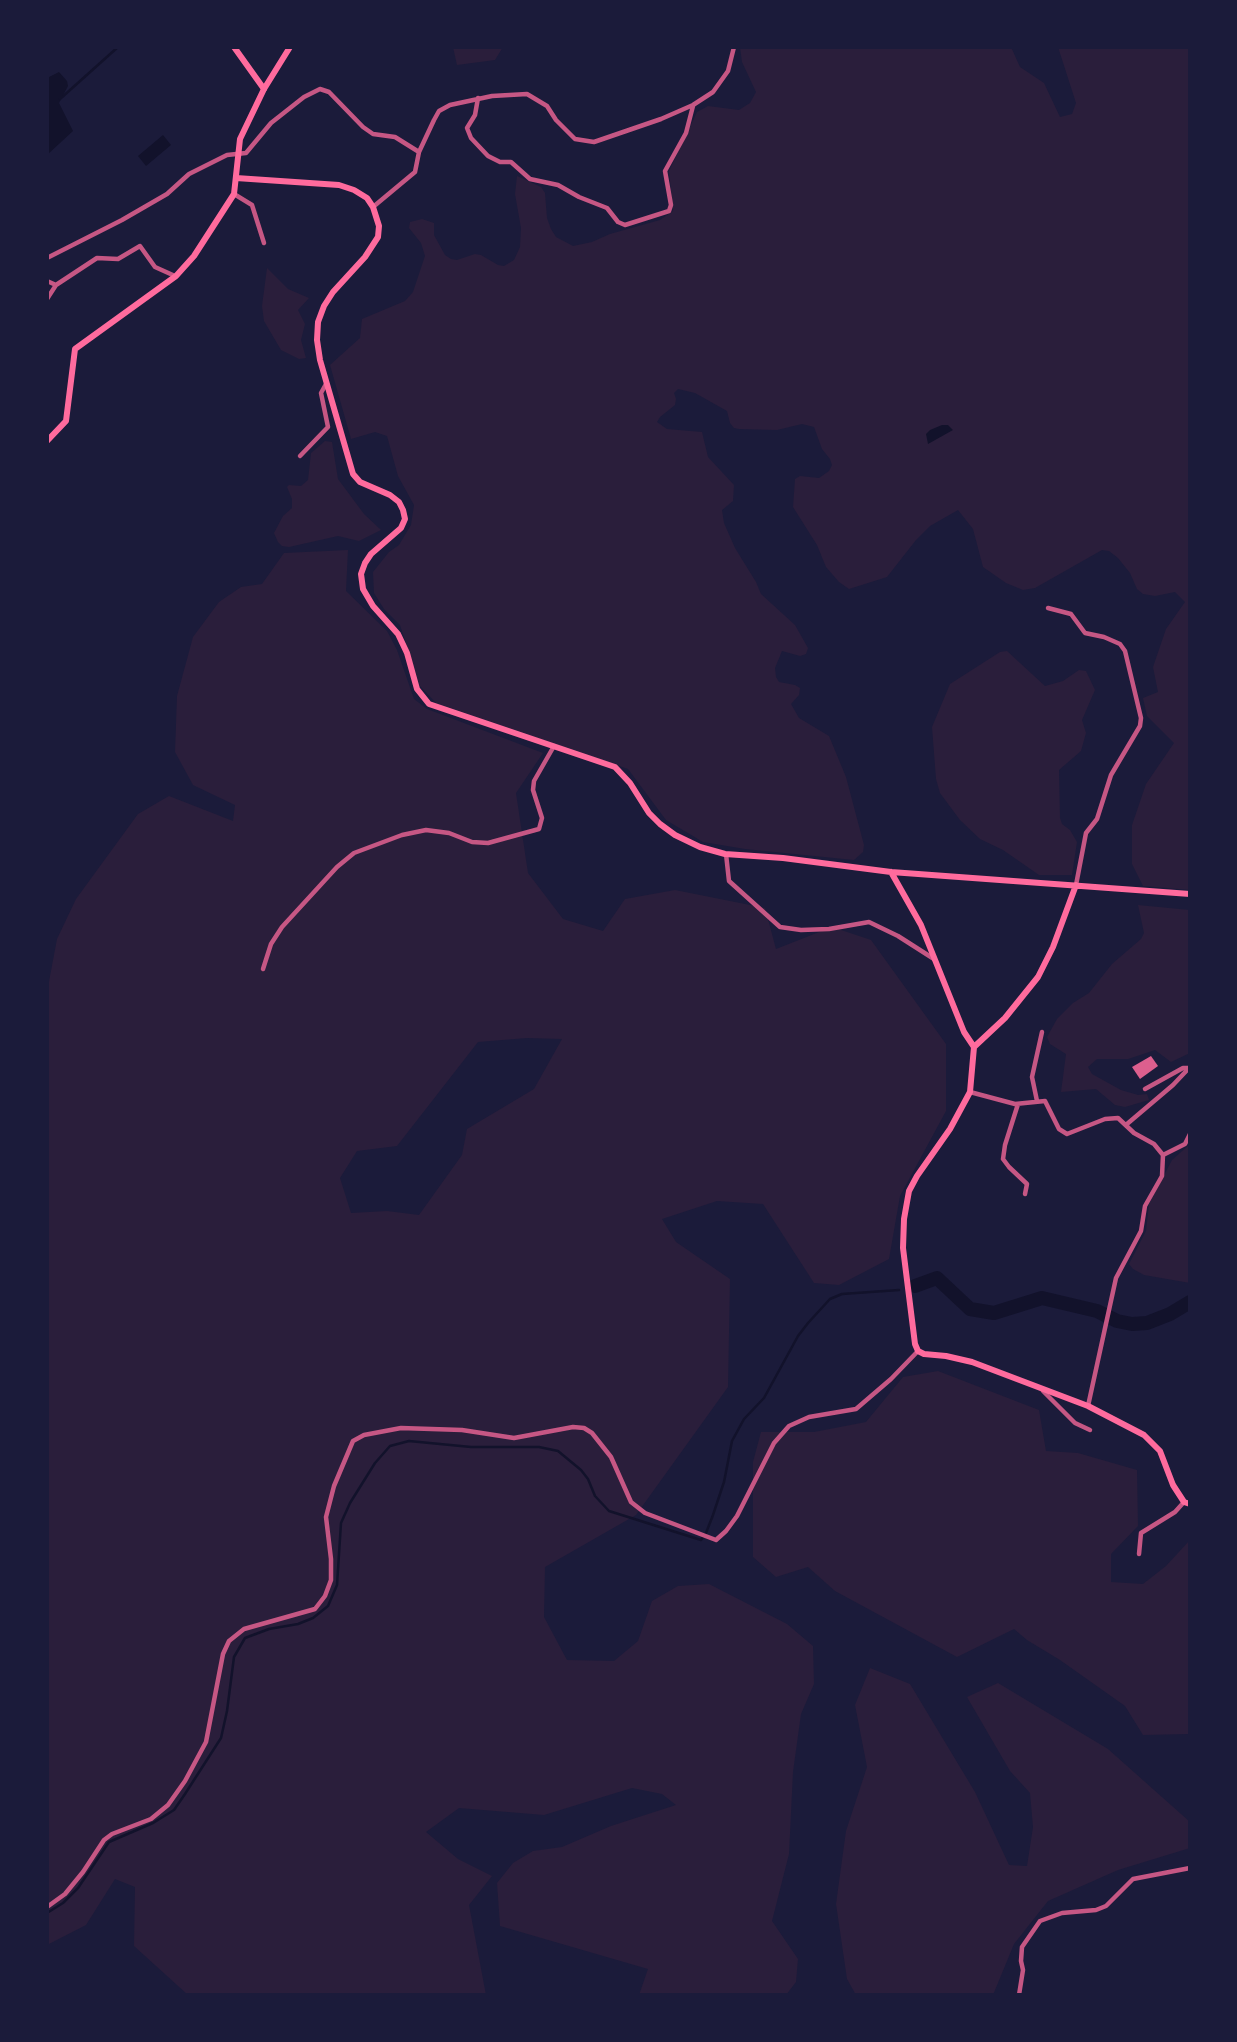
<!DOCTYPE html>
<style>
body{margin:0}
#map{position:relative;width:1237px;height:2042px;overflow:hidden;background:#1b1b3a;font-family:Roboto,sans-serif}
canvas{display:block}
.frame{position:absolute;inset:0;border:49px solid #1b1b3a;pointer-events:none}
</style>
<div id="map">
<canvas width="1237" height="2042"></canvas>
<div class="frame"></div>
</div>
<script>
const ctx = document.querySelector('canvas').getContext('2d');
ctx.lineJoin = 'round';
function paint(path, color) { ctx.fillStyle = color; ctx.fill(path, 'evenodd'); }
const shape = rows => new Path2D(rows.map(r => 'M' + r).join(''));
function trace(path, color, width, dash) { ctx.strokeStyle = color; ctx.lineWidth = width; ctx.lineCap = dash ? 'butt' : 'round'; ctx.setLineDash(dash || []); ctx.stroke(path); }
paint(shape([
 [453,47,503,47,495,60,457,65],
 [740,47,1011,47,1020,67,1044,83,1060,117,1072,114,1076,103,1058,47,1190,47,1190,890,1143,886,1132,864,1132,825,1146,784,1174,743,1147,716,1143,698,1158,692,1153,667,1166,629,1185,602,1175,592,1155,596,1143,594,1137,589,1130,573,1118,558,1109,551,1102,550,1035,588,1023,590,1006,583,983,567,973,529,958,510,930,526,916,540,887,577,849,589,839,582,826,567,817,545,793,507,795,479,800,476,819,478,829,471,832,465,830,459,822,449,814,427,802,424,777,430,739,429,734,428,730,423,727,411,695,393,678,389,674,393,676,399,675,405,660,417,657,422,667,429,702,432,708,457,734,485,733,501,722,510,724,523,735,548,756,582,761,594,795,625,808,648,806,654,800,656,782,651,775,668,776,677,779,682,795,685,800,688,799,695,791,704,799,718,829,736,846,777,864,845,863,852,854,860,745,849,703,842,666,820,628,769,436,703,420,686,400,625,384,609,374,593,373,572,389,552,399,545,411,525,414,505,398,476,387,436,375,432,351,439,330,365,360,338,362,319,405,301,413,292,425,256,421,243,409,228,410,222,422,219,434,223,434,235,445,255,451,259,457,260,475,254,481,255,498,265,504,266,514,260,520,247,521,228,515,194,517,176,541,187,545,193,547,218,551,229,556,237,573,246,592,242,610,234,660,220,673,211,669,171,697,112,708,106,739,110,750,103,756,92,742,62],
 [267,268,288,289,309,298,298,310,305,324,301,340,306,358,299,359,281,350,264,321,262,306],
 [325,441,332,442,338,479,364,514,381,530,359,541,338,536,289,547,282,546,278,542,274,533,283,516,292,508,292,499,287,487,289,485,301,486,308,480,311,453],
 [348,550,346,591,387,631,397,650,414,699,427,709,543,753,516,793,528,873,563,919,603,931,625,899,675,890,765,908,776,949,832,927,871,940,946,1044,946,1111,900,1196,889,1259,839,1285,814,1283,763,1204,717,1201,662,1219,676,1242,730,1279,728,1387,636,1515,545,1567,544,1617,567,1660,614,1661,638,1641,652,1601,678,1586,709,1584,787,1624,813,1646,814,1684,801,1714,793,1772,789,1854,772,1921,798,1959,796,1982,786,1995,639,1995,648,1969,500,1926,497,1883,513,1863,533,1851,562,1847,611,1826,676,1805,662,1794,632,1788,544,1815,459,1808,426,1832,458,1859,492,1876,469,1905,486,1995,188,1995,134,1946,135,1887,115,1879,86,1925,47,1945,47,992,57,939,76,899,138,814,169,796,233,821,235,805,193,785,175,752,177,696,193,637,219,602,241,587,262,584,284,553],
 [527,1038,562,1039,534,1089,467,1129,462,1155,419,1215,387,1211,351,1213,340,1178,357,1151,397,1146,478,1042],
 [1007,651,1045,686,1063,681,1079,670,1086,671,1095,690,1082,720,1086,733,1081,751,1059,770,1060,818,1062,824,1070,830,1077,842,1072,875,1039,875,1003,850,980,839,960,820,940,793,936,779,932,727,950,684,1000,652],
 [1138,905,1190,910,1190,1053,1171,1062,1155,1050,1128,1059,1097,1059,1088,1067,1092,1074,1121,1090,1138,1095,1147,1094,1149,1100,1125,1107,1115,1105,1096,1089,1061,1092,1066,1054,1050,1044,1047,1037,1057,1019,1073,1003,1089,993,1112,964,1141,939,1144,933],
 [1190,1144,1190,1283,1144,1275,1133,1269,1129,1264,1146,1231,1149,1204,1172,1160],
 [938,1371,1039,1410,1046,1451,1078,1453,1137,1470,1138,1526,1111,1554,1111,1582,1143,1584,1166,1566,1190,1540,1190,1734,1143,1735,1125,1706,1060,1660,1027,1640,1014,1629,957,1657,835,1591,808,1567,776,1577,753,1557,753,1462,761,1432,814,1432,866,1422,903,1377],
 [870,1668,910,1684,975,1792,1009,1865,1027,1866,1033,1827,1030,1793,1010,1771,967,1697,998,1683,1108,1749,1190,1822,1190,1848,1118,1870,1048,1901,1014,1944,993,1995,856,1995,847,1979,836,1904,846,1831,867,1767,855,1705]
]), '#2a1e3b');
paint(shape([
 [59,72,67,81,68,86,59,103,73,131,47,155,47,78],
 [163,135,171,145,146,166,138,156],
 [942,425,948,425,953,430,928,444,926,434,930,430]
]), '#12122b');
trace(shape([
 [60,99,118,47],
 [47,1913,63,1903,78,1888,109,1842,153,1823,174,1810,185,1794,221,1738,227,1711,234,1657,245,1638,269,1629,298,1624,313,1618,328,1606,337,1585,341,1523,350,1503,375,1463,390,1446,409,1441,471,1447,539,1447,558,1451,581,1470,588,1479,595,1496,609,1511,701,1540,706,1533,713,1515,724,1482,732,1441,744,1419,764,1398,798,1336,808,1323,830,1299,842,1294,899,1290]
]), '#12122b', 2.5);
trace(shape([
 [915,1286,937,1278,970,1309,994,1313,1042,1298,1097,1311,1117,1321,1132,1324,1147,1323,1170,1314,1190,1302]
]), '#12122b', 14);
paint(shape([
 [1151,1056,1158,1066,1140,1079,1132,1067]
]), '#dd5f8e');
trace(shape([
 [478,98,475,115,467,128,471,138,488,156,500,162,511,162,530,179,558,185,579,197,607,208,618,222,625,225,669,211,671,205,665,171,686,133,693,106],
 [234,194,252,205,264,243],
 [373,207,415,172,419,152,434,120,439,111,450,105,492,96,527,94,547,106,556,120,575,139,594,142,661,119,693,105,713,92,728,71,734,47],
 [47,258,122,220,167,194,189,174,227,155,246,153,271,123,304,97,320,89,329,92,363,127,373,134,395,137,419,152],
 [47,281,56,285],
 [47,299,56,285,97,258,118,259,140,246,155,267,175,276],
 [300,456,328,427,321,393,326,384],
 [1048,608,1071,614,1085,633,1104,637,1120,644,1125,651,1141,718,1140,726,1111,775,1097,819,1086,833,1076,885],
 [726,854,729,881,780,927,801,930,829,929,869,922,898,936,934,959],
 [263,969,271,944,282,927,337,867,354,853,402,835,426,830,449,833,472,842,488,843,539,829,542,818,533,790,534,781,554,746],
 [1145,1089,1183,1068,1188,1068],
 [970,1092,1015,1104,1045,1101,1059,1129,1067,1134,1105,1119,1118,1118,1134,1133,1154,1144,1163,1155,1162,1176,1145,1206,1141,1231,1116,1278,1088,1406],
 [1037,1101,1032,1077,1042,1032],
 [1018,1104,1005,1145,1003,1159,1009,1167,1027,1184,1025,1194],
 [1127,1124,1173,1085,1190,1067],
 [1163,1155,1185,1144,1190,1134],
 [1043,1391,1075,1423,1090,1430],
 [1139,1554,1141,1533,1175,1512,1184,1502],
 [47,1907,65,1894,83,1872,104,1840,112,1834,151,1819,168,1805,185,1781,206,1742,223,1654,229,1641,244,1629,315,1609,325,1596,331,1580,331,1559,326,1517,334,1486,353,1441,364,1435,401,1428,462,1430,514,1438,573,1427,584,1428,592,1433,611,1457,631,1502,645,1513,716,1540,726,1531,737,1516,774,1443,789,1426,809,1417,856,1409,891,1379,918,1351],
 [1019,1995,1023,1970,1021,1961,1022,1947,1040,1921,1062,1913,1096,1910,1106,1906,1133,1879,1190,1868]
]), '#c65784', 4.5);
trace(shape([
 [264,89,290,47]
]), '#ff6b9d', 6);
trace(shape([
 [236,178,339,185,354,190,367,198,373,207,379,226,378,237,365,257,333,292,324,306,318,322,317,340,320,360,353,474,360,482,390,495,399,502,403,510,405,519,401,528,371,554,365,563,361,574,363,589,373,606,398,634,407,653,417,689,429,704,615,767,630,783,649,813,660,824,675,835,700,847,725,854,783,858,891,872,1190,894],
 [47,441,66,421,75,349,176,276,194,256,234,194,240,139,264,89,234,47],
 [891,872,921,925,964,1032,974,1047,970,1092,950,1129,917,1176,909,1191,904,1219,903,1248,915,1344,918,1351,924,1354,946,1356,972,1362,1088,1406,1144,1435,1160,1451,1173,1485,1184,1502,1190,1504],
 [974,1047,1005,1018,1038,977,1053,947,1076,885]
]), '#ff6b9d', 6);
</script>
